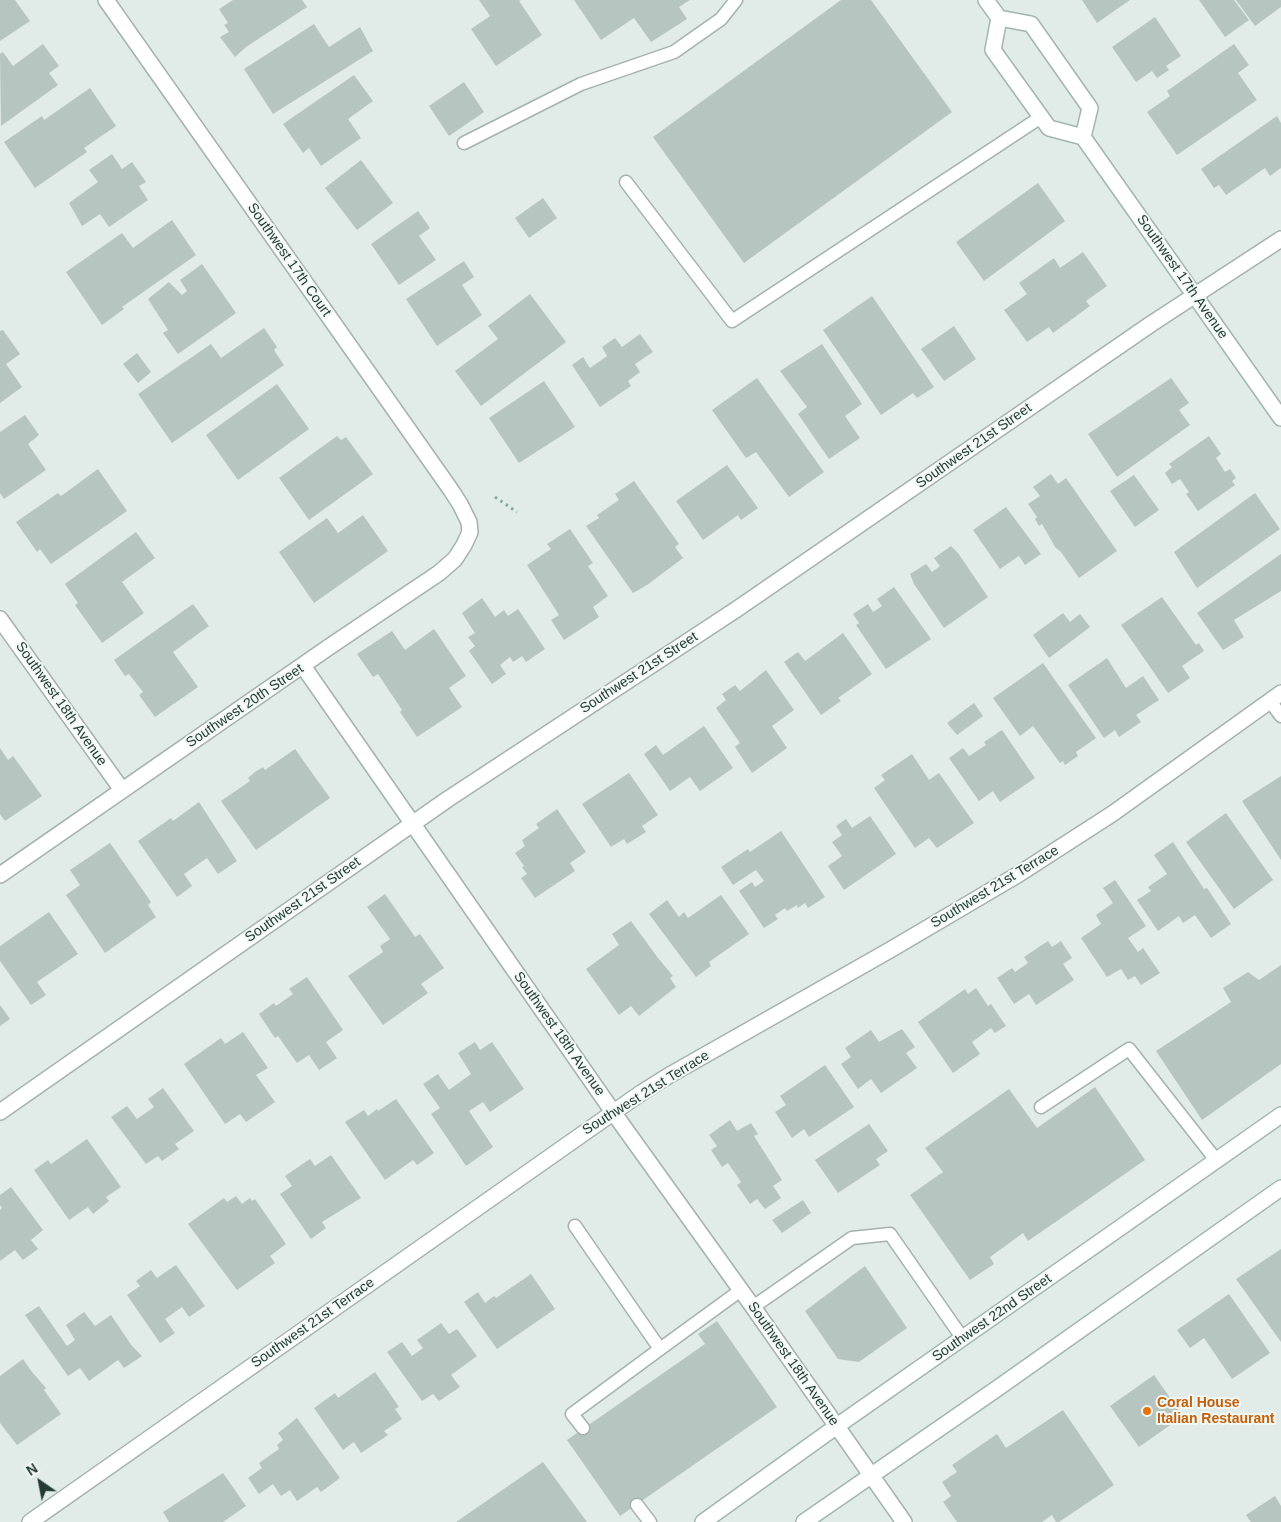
<!DOCTYPE html>
<style>
body{margin:0}
#map{position:relative;width:1281px;height:1522px;overflow:hidden;background:#e1ebe7;font-family:Arial,sans-serif}
canvas{display:block}
.north{position:absolute;left:15px;top:1457px;width:50px;height:50px;-webkit-text-stroke:4px #f2f8f5;paint-order:stroke;rotate:327deg;font-size:14px;font-weight:700;line-height:20px;text-align:center;color:#233a35}
.north::after{content:'';display:block;margin:auto;width:18px;height:22px;background:#233a35;clip-path:polygon(50% 0,100% 100%,50% 72%,0 100%)}
</style>
<div id="map">
<canvas width="1281" height="1522"></canvas>
<div class="north">N</div>
</div>
<script>
const ctx = document.querySelector('canvas').getContext('2d');
ctx.lineJoin = 'round';
function paint(path, color) { ctx.fillStyle = color; ctx.fill(path, 'evenodd'); }
const shape = rows => new Path2D(rows.map(r => 'M' + r).join(''));
function trace(path, color, width, dash) { ctx.strokeStyle = color; ctx.lineWidth = width; ctx.lineCap = dash ? 'butt' : 'round'; ctx.setLineDash(dash || []); ctx.stroke(path); }
function write(font, color, halo, rows, align = 'center') {
  ctx.font = font + ' Arial,sans-serif'; ctx.lineWidth = 4; ctx.setLineDash([]); ctx.textBaseline = 'middle'; ctx.strokeStyle = halo; ctx.fillStyle = color; for (const [text, x, y, turn = 0] of rows) {
    ctx.save(); ctx.translate(x, y); ctx.rotate((+turn || 0) * Math.PI / 180); ctx.textAlign = isNaN(turn) ? turn : align; if (halo) ctx.strokeText(text, 0, 0); ctx.fillText(text, 0, 0); ctx.restore();
  }
}
paint(shape([
 [0,0,15,0,30,21,0,41],
 [233,0,302,0,307,7,246,47,235,57,220,37,229,32,224,25,228,23,219,9],
 [479,0,521,0,519,1,542,35,496,66,471,29,490,16],
 [574,0,690,0,679,7,687,19,651,42,634,18,601,40],
 [841,0,871,0,952,112,744,263,653,137],
 [1082,0,1130,0,1097,23],
 [1199,0,1234,0,1249,20,1225,37],
 [1236,0,1281,0,1281,7,1255,26],
 [1155,17,1181,56,1166,66,1169,70,1157,78,1152,71,1136,82,1112,47],
 [314,24,329,47,360,27,373,51,273,114,244,69],
 [43,44,59,66,49,73,58,85,1,126,0,54,3,52,13,66],
 [1234,44,1249,65,1238,73,1257,100,1177,155,1147,112,1170,96,1167,91],
 [354,75,373,101,348,119,361,138,321,166,309,148,303,153,283,124],
 [464,82,484,112,449,136,429,106],
 [90,88,116,126,84,148,87,152,35,188,4,142,42,116,44,120],
 [1277,116,1281,123,1281,168,1270,176,1265,168,1226,195,1219,185,1214,188,1201,169],
 [112,154,122,169,132,162,146,182,139,186,148,200,109,227,100,214,82,226,69,203,98,182,89,170],
 [361,160,393,203,357,230,325,188],
 [1038,183,1065,221,984,281,956,242],
 [543,198,557,218,529,238,515,218],
 [418,211,430,228,419,236,436,260,399,285,371,244],
 [172,220,196,255,122,307,124,309,102,325,66,272,122,233,133,248],
 [1083,252,1107,286,1086,301,1090,306,1053,333,1049,327,1027,342,1004,310,1027,294,1019,283,1054,258,1060,268],
 [464,261,474,277,462,285,482,315,437,346,406,299],
 [202,264,236,313,178,354,163,333,168,330,148,299,169,282,182,295,187,291,180,280],
 [530,294,566,342,481,406,455,371,498,339,488,326],
 [872,296,934,387,917,398,913,393,881,415,823,330],
 [954,326,976,359,944,381,921,349],
 [264,328,277,347,274,350,284,365,172,443,138,394,211,344,221,358],
 [3,330,20,354,6,364,22,387,0,403,0,331],
 [640,334,653,352,635,364,640,372,628,381,631,386,600,407,572,365,583,357,590,368,607,356,602,347,615,338,622,347],
 [822,344,862,404,845,416,860,438,829,459,798,414,807,407,780,371],
 [137,353,151,372,138,383,123,364],
 [757,378,824,472,789,497,756,452,746,458,712,410],
 [1171,378,1189,403,1179,410,1190,425,1117,477,1088,434],
 [544,381,575,427,519,463,489,418],
 [277,384,309,429,238,480,206,435],
 [25,415,39,435,28,444,46,470,4,499,0,493,0,432],
 [337,436,341,440,346,437,373,474,309,520,279,478],
 [1209,436,1221,454,1216,458,1225,472,1230,469,1236,478,1232,481,1235,485,1198,511,1186,494,1189,492,1180,479,1172,484,1165,473,1172,467,1169,464],
 [727,465,758,508,741,520,738,515,703,540,676,501],
 [98,469,127,511,51,564,40,549,37,552,16,522,58,493,61,496],
 [1051,474,1058,484,1066,478,1117,551,1079,578,1061,552,1055,547,1042,524,1039,526,1035,519,1037,517,1028,504,1040,496,1033,487],
 [1134,475,1159,510,1135,527,1110,491],
 [634,481,679,544,675,547,683,558,647,585,633,593,586,526,599,518,597,515,619,500,615,494],
 [1255,493,1280,529,1197,588,1174,552],
 [1006,507,1041,554,1025,565,1019,556,1000,569,973,530],
 [363,515,388,551,314,603,279,552,327,518,338,533],
 [570,529,593,563,588,566,608,596,593,607,599,617,564,640,551,620,559,615,527,565,551,549,547,544],
 [136,532,155,558,122,582,144,613,102,643,75,605,78,603,65,584],
 [951,546,958,553,988,597,944,628,914,584,910,574,926,564,932,572,940,566,934,558],
 [1281,554,1281,591,1234,620,1244,637,1223,650,1197,613],
 [894,587,931,639,886,669,856,625,859,623,853,614,868,604,873,612,882,606,877,599],
 [1162,597,1196,645,1199,643,1204,651,1182,666,1190,678,1168,693,1121,625],
 [482,598,495,617,504,610,508,616,518,609,545,649,526,662,522,656,513,662,510,657,500,665,506,674,492,684,469,651,475,646,468,637,475,633,462,613],
 [193,604,209,626,173,652,198,687,155,717,139,695,143,692,129,674,125,676,114,660],
 [1063,613,1070,622,1080,614,1090,627,1049,658,1033,635],
 [434,629,466,676,449,688,462,707,417,737,400,712,402,710,378,674,373,677,357,654,392,631,405,650],
 [843,633,872,674,838,698,841,701,821,715,784,662,798,652,805,661],
 [1107,658,1126,688,1143,676,1159,700,1136,715,1141,722,1119,737,1115,730,1104,738,1068,685],
 [1043,663,1096,738,1076,752,1078,756,1065,765,1063,761,1060,763,1033,726,1020,736,993,698],
 [766,670,794,710,772,726,787,748,752,773,735,747,740,743,716,708,726,700,722,694,735,685,740,691],
 [974,703,983,716,957,735,947,723],
 [704,726,733,768,700,791,690,777,670,791,644,754,656,745,663,755],
 [1002,730,1035,778,1000,802,993,791,979,801,949,758,963,748,969,756,986,745,984,742],
 [0,748,8,760,13,756,42,796,5,821,0,814],
 [295,749,330,798,256,850,221,801,250,781,248,778,255,772,263,767,265,770],
 [912,754,929,780,939,773,974,823,937,848,929,838,915,848,874,788,885,780,881,775],
 [629,773,658,815,642,826,646,832,627,844,624,839,611,847,582,804],
 [1281,776,1281,860,1242,801],
 [199,802,237,861,218,874,207,858,184,874,192,886,177,897,138,841,171,818,173,821],
 [557,809,586,852,570,863,575,871,535,898,521,878,527,874,522,867,524,866,515,853,525,846,522,840,539,828,536,824],
 [1226,813,1273,880,1234,909,1186,842],
 [870,816,896,854,844,890,828,866,842,856,832,842,842,835,836,826,846,819,852,828],
 [781,831,825,897,808,908,805,903,798,908,797,905,787,911,785,908,775,915,778,919,764,928,739,891,752,882,755,887,764,881,756,870,733,885,721,867,748,849,750,852],
 [1173,842,1204,889,1207,888,1231,924,1211,938,1195,915,1183,923,1179,916,1158,931,1137,900,1151,891,1148,887,1167,874,1154,855],
 [110,843,151,902,148,905,156,917,105,953,66,895,80,885,70,870],
 [1115,880,1146,926,1128,938,1138,952,1143,948,1160,973,1141,985,1135,976,1128,980,1121,969,1107,977,1081,938,1101,924,1096,915,1113,903,1103,888],
 [385,894,415,937,420,934,444,968,421,984,428,993,383,1025,348,976,383,952,380,946,390,939,367,907],
 [721,895,749,934,709,962,711,966,696,977,649,914,667,900,679,917,684,912,688,918],
 [49,912,78,954,37,982,46,995,31,1005,0,961,0,946],
 [631,921,658,958,673,976,670,978,676,987,639,1016,631,1006,619,1015,586,969,619,945,612,934],
 [1048,941,1052,947,1061,941,1072,958,1063,964,1074,980,1036,1005,1029,994,1014,1004,997,978,1012,968,1015,972,1028,963,1024,957],
 [1281,965,1281,1064,1202,1120,1156,1051,1231,1002,1223,988,1248,972,1259,980],
 [307,977,343,1030,326,1042,337,1058,319,1070,309,1055,297,1063,278,1036,275,1038,259,1014,274,1003,276,1006,293,994,289,989],
 [976,988,988,1006,991,1004,1006,1026,995,1033,991,1028,972,1042,980,1054,953,1073,918,1022,965,989,968,994],
 [0,1005,10,1019,0,1026],
 [902,1029,915,1047,906,1053,917,1068,881,1093,871,1079,858,1089,841,1064,851,1057,845,1048,871,1030,879,1042],
 [243,1032,268,1068,256,1075,275,1102,246,1122,240,1114,225,1124,184,1064,221,1038,225,1044],
 [475,1042,480,1050,492,1042,524,1089,490,1112,483,1102,469,1111,493,1147,466,1166,431,1114,440,1108,423,1084,438,1074,449,1090,471,1074,458,1053],
 [825,1065,854,1107,809,1137,804,1129,792,1138,775,1112,786,1105,780,1096],
 [1095,1087,1145,1160,1028,1241,1023,1233,990,1257,994,1264,970,1280,910,1195,943,1172,925,1148,1009,1089,1037,1128],
 [163,1088,194,1131,175,1144,179,1149,162,1161,158,1156,146,1164,111,1117,127,1106,137,1119,154,1107,148,1099],
 [396,1099,434,1153,417,1165,413,1160,385,1180,345,1122,364,1110,368,1116,377,1109,378,1111],
 [730,1120,737,1131,751,1123,758,1134,754,1136,782,1180,773,1186,781,1198,765,1209,757,1199,750,1204,737,1185,741,1182,728,1163,722,1167,711,1150,717,1146,709,1135],
 [869,1124,888,1151,876,1159,880,1165,838,1193,815,1160],
 [87,1139,121,1187,106,1197,109,1201,93,1214,88,1207,69,1220,34,1170,48,1160,51,1164],
 [331,1155,361,1198,322,1222,326,1228,311,1239,280,1194,292,1186,285,1176,310,1159,315,1166],
 [11,1187,43,1230,31,1240,38,1249,23,1260,15,1250,0,1261,0,1210,2,1208,0,1205,0,1195],
 [236,1196,242,1204,250,1198,252,1201,255,1199,286,1244,270,1256,275,1263,237,1290,188,1224,224,1198,227,1202],
 [803,1200,811,1213,782,1233,772,1220],
 [1281,1249,1281,1342,1236,1279],
 [176,1265,205,1306,189,1317,182,1307,165,1319,175,1333,160,1343,127,1295,140,1286,136,1281,151,1270,157,1278],
 [865,1266,907,1328,859,1362,838,1359,805,1311],
 [531,1274,555,1309,497,1349,464,1302,478,1292,485,1303,494,1296,496,1298],
 [1229,1294,1270,1353,1232,1379,1204,1338,1190,1348,1177,1330],
 [39,1306,67,1346,75,1340,66,1325,84,1312,95,1326,111,1315,132,1346,142,1356,124,1368,118,1360,89,1381,80,1368,68,1376,25,1315],
 [717,1321,777,1407,620,1516,567,1440,705,1344,698,1334],
 [441,1323,449,1334,457,1329,477,1356,451,1375,460,1387,439,1401,433,1394,422,1401,387,1352,402,1342,412,1356,423,1348,417,1340],
 [23,1359,32,1372,46,1388,44,1390,61,1414,17,1445,0,1423,0,1376],
 [375,1372,399,1407,395,1409,402,1419,384,1431,388,1435,361,1453,354,1442,343,1450,314,1408,335,1393,338,1398],
 [1154,1375,1183,1416,1139,1447,1110,1406],
 [1063,1410,1114,1485,1059,1522,1056,1522,1052,1515,1042,1522,957,1522,943,1502,951,1496,942,1482,957,1472,952,1465,997,1434,1006,1448],
 [297,1418,340,1478,321,1492,317,1487,297,1501,290,1490,281,1496,273,1484,259,1494,248,1478,262,1468,259,1463,279,1449,277,1445,283,1440,278,1433],
 [543,1462,587,1522,456,1522],
 [223,1473,246,1506,223,1522,169,1522,163,1512],
 [1275,1496,1281,1506,1281,1522,1251,1522,1246,1515]
]), '#b7c5c0');
const service = shape([
 [464,143,581,84,674,52,721,19,736,0],
 [626,182,732,321,1041,117],
 [1270,701,1281,716],
 [1041,1107,1129,1049,1216,1160],
 [575,1226,660,1349,741,1290],
 [753,1307,852,1238,890,1234,963,1339],
 [583,1428,572,1414,660,1349],
 [637,1505,650,1522]
]);
const minor = shape([
 [0,619,122,790],
 [303,666,613,1112,753,1307,904,1522],
 [0,875,329,647,439,573,455,559,464,545,470,532,469,522,460,504,451,490,106,0],
 [0,1112,448,799,737,609,1151,324,1281,239],
 [30,1522,641,1093,668,1076,890,950,1019,874,1112,814,1281,693]
]);
const secondary = shape([
 [986,0,999,18,1031,24,1090,108,1083,137],
 [999,18,993,50,1049,128,1083,137,1281,418],
 [703,1522,837,1426,1281,1115],
 [804,1522,995,1390,1281,1188]
]);
trace(service, '#a4b2ae', 15);
trace(minor, '#a4b2ae', 18);
trace(secondary, '#a1b6af', 18);
trace(shape([
 [495,497,517,512]
]), '#84aca1', 3, [2.5, 4]);
trace(service, '#fff', 12);
trace(minor, '#fff', 15);
trace(secondary, '#fff', 15);
for (const [x, y, r, color] of [
 [1147,1411,5,"#e8710a"]
]) { const dot = new Path2D(); dot.arc(x, y, r, 0, 2 * Math.PI); ctx.fillStyle = color; ctx.fill(dot); trace(dot, '#f2f8f5', 2); }
write('14px', '#233a35', '#f2f8f5', [
 ["Southwest 17th Court",289,260,55],
 ["Southwest 17th Avenue",1182,277,55],
 ["Southwest 21st Street",974,446,-35],
 ["Southwest 21st Street",639,673,-33],
 ["Southwest 18th Avenue",61,704,55],
 ["Southwest 20th Street",245,706,-34],
 ["Southwest 21st Terrace",995,887,-31],
 ["Southwest 21st Street",303,900,-35],
 ["Southwest 18th Avenue",559,1034,55],
 ["Southwest 21st Terrace",646,1093,-32],
 ["Southwest 22nd Street",992,1318,-35],
 ["Southwest 21st Terrace",313,1323,-35],
 ["Southwest 18th Avenue",793,1364,55]
]);
write('bold 14px', '#c56008', '#f2f8f5', [
 ["Coral House",1157,1403],
 ["Italian Restaurant",1157,1419]
], 'left');
</script>
